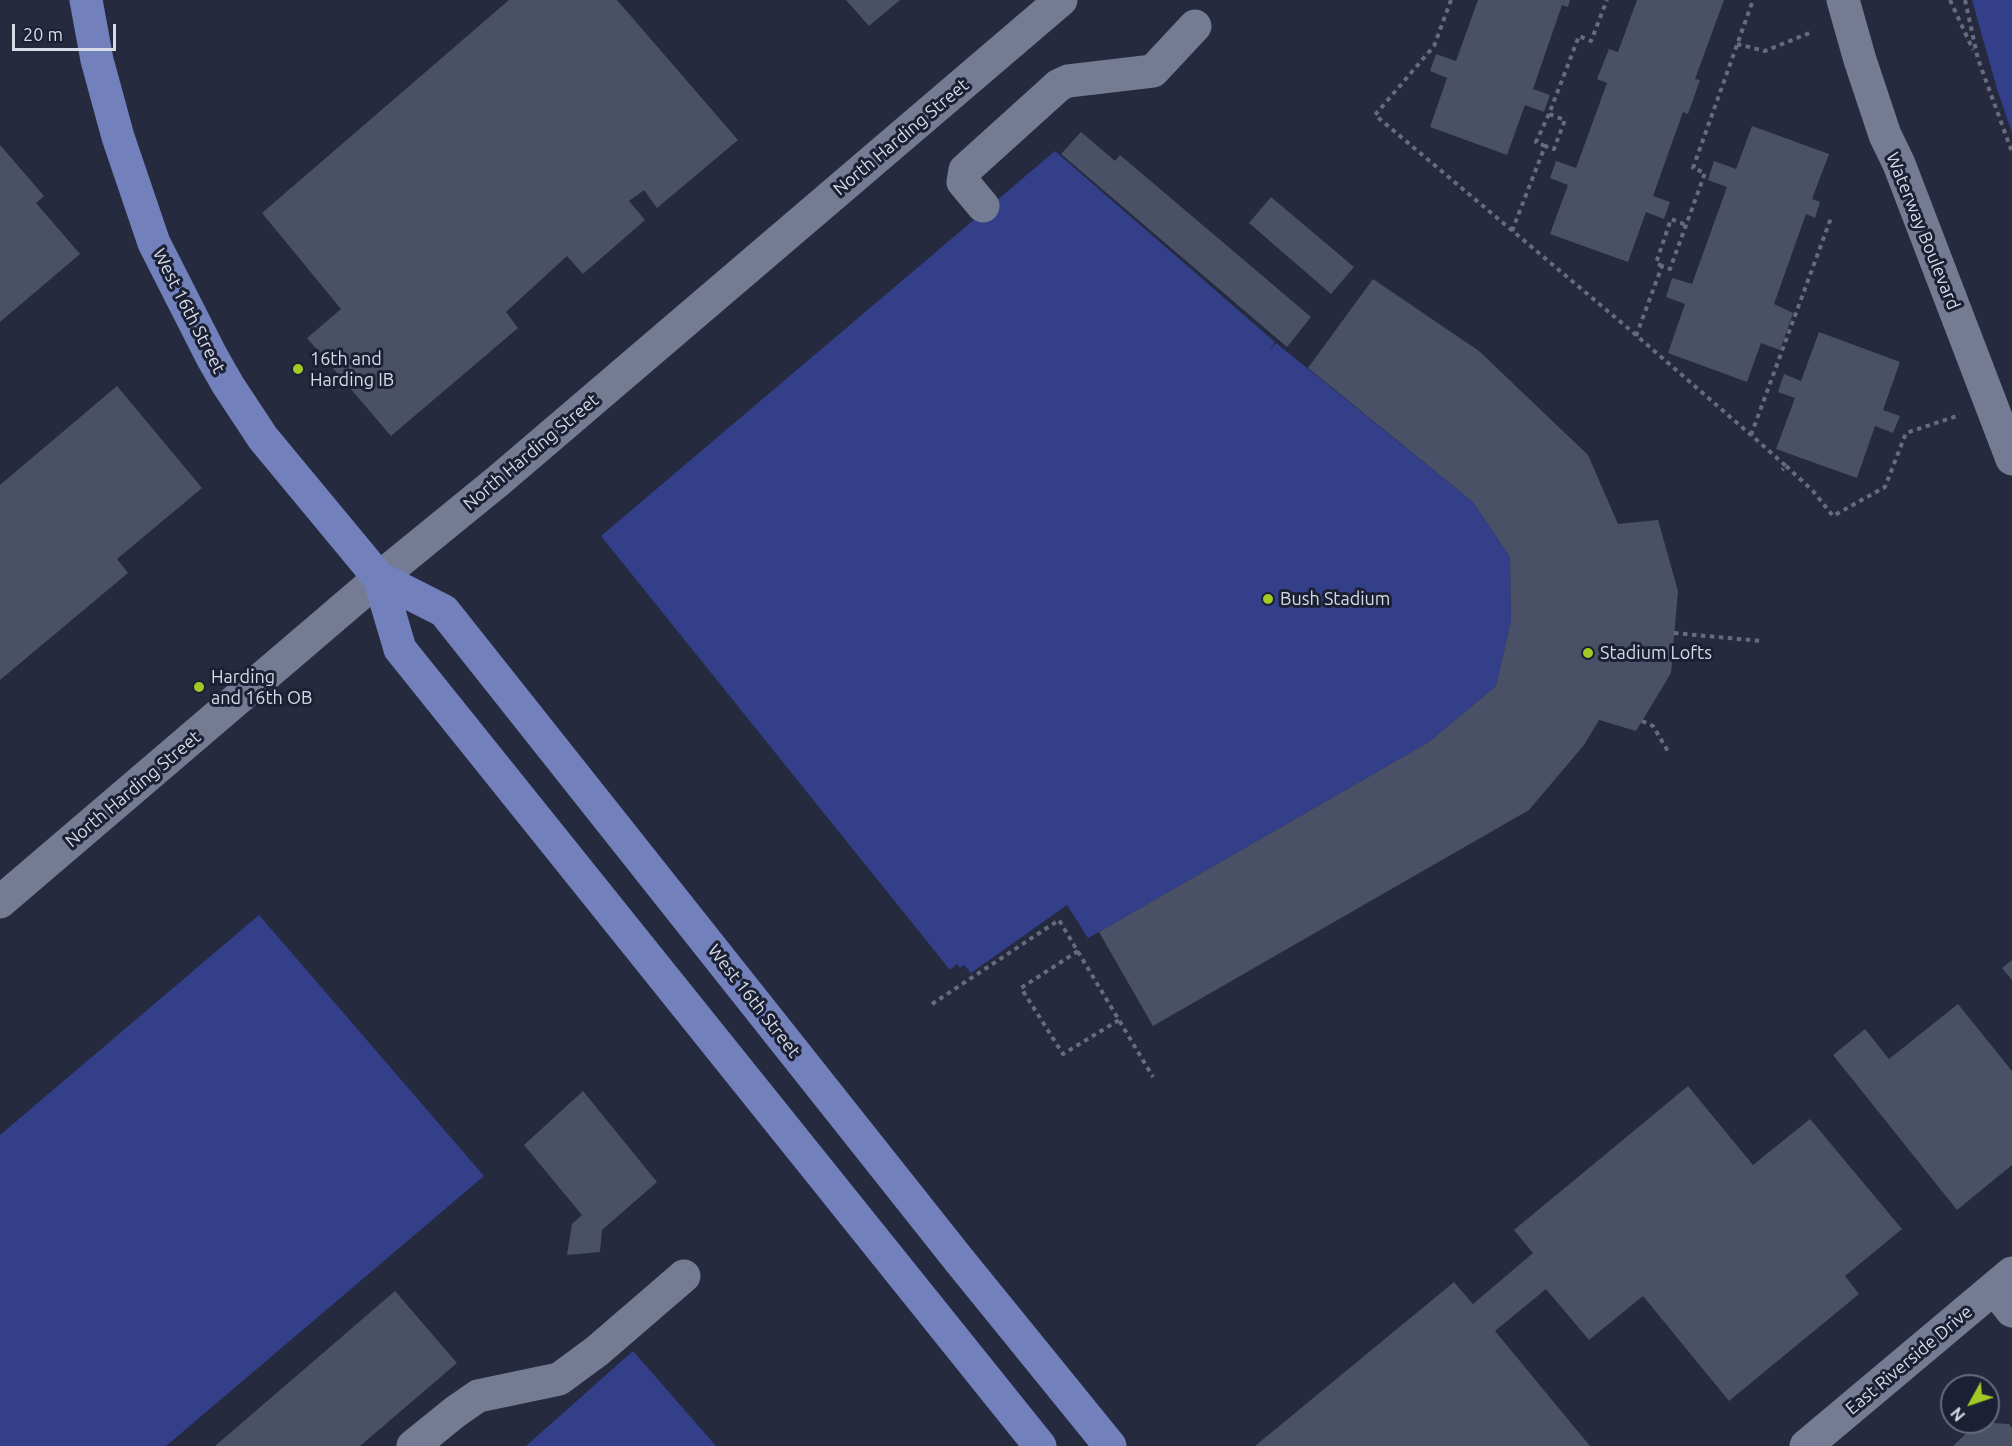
<!DOCTYPE html>
<style>
body{margin:0}
#map{position:relative;width:2012px;height:1446px;overflow:hidden;background:#252a3e;font-family:Ubuntu,sans-serif}
canvas{display:block}
.north{position:absolute;left:1940px;top:1374px;width:60px;height:60px;box-sizing:border-box;background:#1b2034;border:2px solid #666b7c;border-radius:50%;rotate:230deg;font-size:16px;font-weight:700;line-height:24px;text-align:center;color:#d7dbe8}
.north::after{content:'';display:block;margin:auto;width:21px;height:27px;background:#a3c926;clip-path:polygon(50% 0,100% 100%,50% 72%,0 100%)}
.scale{position:absolute;left:12px;top:24px;width:104px;height:27px;box-sizing:border-box;border:3px solid #d7dbe8;border-top:0;padding-left:8px;font-size:18px;line-height:21px;white-space:nowrap;color:#d7dbe8;-webkit-text-stroke:4px #1b2034;paint-order:stroke}
</style>
<div id="map">
<canvas width="2012" height="1446"></canvas>
<div class="north">N</div>
<div class="scale">20 m</div>
</div>
<script>
const ctx = document.querySelector('canvas').getContext('2d');
ctx.lineJoin = 'round';
function paint(path, color) { ctx.fillStyle = color; ctx.fill(path, 'evenodd'); }
const shape = rows => new Path2D(rows.map(r => 'M' + r).join(''));
function trace(path, color, width, dash) { ctx.strokeStyle = color; ctx.lineWidth = width; ctx.lineCap = dash ? 'butt' : 'round'; ctx.setLineDash(dash || []); ctx.stroke(path); }
function write(font, color, halo, rows, align = 'center') {
  ctx.font = font + ' Ubuntu,sans-serif'; ctx.lineWidth = 6; ctx.setLineDash([]); ctx.textBaseline = 'middle'; ctx.strokeStyle = halo; ctx.fillStyle = color; for (const [text, x, y, turn = 0] of rows) {
    ctx.save(); ctx.translate(x, y); ctx.rotate((+turn || 0) * Math.PI / 180); ctx.textAlign = isNaN(turn) ? turn : align; if (halo) ctx.strokeText(text, 0, 0); ctx.fillText(text, 0, 0); ctx.restore();
  }
}
paint(shape([
 [1972,0,2012,0,2012,133,1997,89],
 [1055,151,1275,342,1269,351,1276,343,1473,502,1510,557,1511,621,1496,686,1429,742,1099,932,1088,938,1067,905,971,973,964,965,960,968,957,964,950,970,601,536],
 [259,915,484,1176,166,1446,0,1446,0,1135],
 [633,1351,716,1446,526,1446]
]), '#333f89');
paint(shape([
 [509,0,617,0,738,140,657,208,644,190,629,201,645,220,583,274,567,256,506,312,518,328,391,436,307,338,341,309,262,213],
 [846,0,900,0,869,26],
 [1478,0,1570,0,1568,7,1562,5,1533,89,1550,95,1544,112,1525,105,1507,155,1430,127,1447,78,1430,71,1436,54,1456,61],
 [1637,0,1724,0,1695,79,1700,80,1688,114,1683,112,1653,196,1670,202,1664,219,1646,212,1628,262,1550,234,1568,185,1550,178,1556,161,1576,168,1607,83,1597,79,1609,49,1618,52],
 [1752,126,1829,154,1812,199,1820,202,1815,218,1806,214,1774,304,1793,313,1780,350,1761,343,1747,382,1668,353,1685,304,1666,297,1672,278,1692,284,1727,187,1708,180,1714,161,1736,169],
 [1081,132,1115,161,1120,155,1311,317,1287,347,1061,154],
 [0,145,44,196,36,203,80,254,0,322],
 [1271,197,1354,267,1331,294,1249,223],
 [1373,279,1479,351,1588,455,1618,524,1658,520,1678,591,1671,673,1636,731,1599,720,1584,745,1529,810,1153,1026,1099,932,1429,742,1496,686,1511,621,1510,557,1473,502,1308,368],
 [1819,332,1900,362,1883,410,1900,416,1893,433,1875,426,1857,478,1776,449,1795,398,1778,392,1784,374,1801,381],
 [117,386,202,488,117,559,128,573,0,680,0,485],
 [2012,960,2012,980,2002,968],
 [1958,1004,2012,1071,2012,1165,1957,1210,1833,1055,1865,1029,1889,1059],
 [1688,1086,1753,1165,1810,1119,1902,1229,1845,1276,1859,1294,1729,1401,1643,1296,1589,1340,1546,1289,1495,1331,1590,1446,1255,1446,1454,1282,1473,1304,1533,1253,1514,1230],
 [583,1091,657,1182,602,1230,600,1252,567,1255,572,1224,582,1215,524,1145],
 [395,1291,457,1363,360,1446,215,1446],
 [1978,1422,2009,1424,2012,1428,2012,1446,1953,1446]
]), '#4a5167');
trace(shape([
 [1451,0,1434,46,1375,115,1629,329,1751,435,1786,466,1782,470],
 [1950,0,1973,50],
 [1965,0,1978,59,2012,152],
 [1737,44,1765,51,1812,32],
 [1545,146,1536,142,1549,114],
 [1512,231,1545,146,1554,149,1565,120,1549,114,1579,36,1591,41,1607,0],
 [1662,266,1656,263,1671,219,1686,225],
 [1636,336,1662,266,1670,269,1705,173,1693,168,1753,0],
 [1751,435,1831,218],
 [1786,466,1813,491,1833,516,1885,487,1906,433,1960,415],
 [1674,633,1761,641],
 [1642,721,1653,726,1669,753],
 [1078,951,1021,988,1063,1054,1119,1020],
 [932,1004,1059,920,1153,1077]
]), '#676b7d', 4, [4.5, 4.5]);
trace(shape([
 [1843,0,1860,60,1885,135,1899,164,2012,459],
 [983,206,963,182,965,170,1059,85,1068,81,1153,71,1195,26],
 [0,902,379,578,498,481,1061,0],
 [1994,1288,2012,1311],
 [413,1446,455,1412,478,1396,559,1379,597,1351,684,1276],
 [1806,1446,2012,1273]
]), '#747b93', 33);
trace(shape([
 [86,0,97,60,118,137,154,243,212,357,228,385,263,438,379,578,444,611,959,1260,1110,1446],
 [379,578,400,649,1040,1446]
]), '#7280bb', 33);
for (const [x, y, r, color] of [
 [298,369,6,"#a3c926"],
 [1268,599,6,"#a3c926"],
 [1588,653,6,"#a3c926"],
 [199,687,6,"#a3c926"]
]) { const dot = new Path2D(); dot.arc(x, y, r, 0, 2 * Math.PI); ctx.fillStyle = color; ctx.fill(dot); trace(dot, '#1b2034', 2); }
write('18px', '#d7dbe8', '#1b2034', [
 ["North Harding Street",901,137,-40],
 ["Waterway Boulevard",1923,231,68],
 ["West 16th Street",189,311,63],
 ["North Harding Street",531,452,-40],
 ["North Harding Street",133,789,-40],
 ["West 16th Street",754,1001,52],
 ["East Riverside Drive",1909,1360,-40]
]);
write('18px', '#d7dbe8', '#1b2034', [
 ["16th and",310,359],
 ["Harding IB",310,380],
 ["Bush Stadium",1280,599],
 ["Stadium Lofts",1600,653],
 ["Harding",211,677],
 ["and 16th OB",211,698]
], 'left');
</script>
